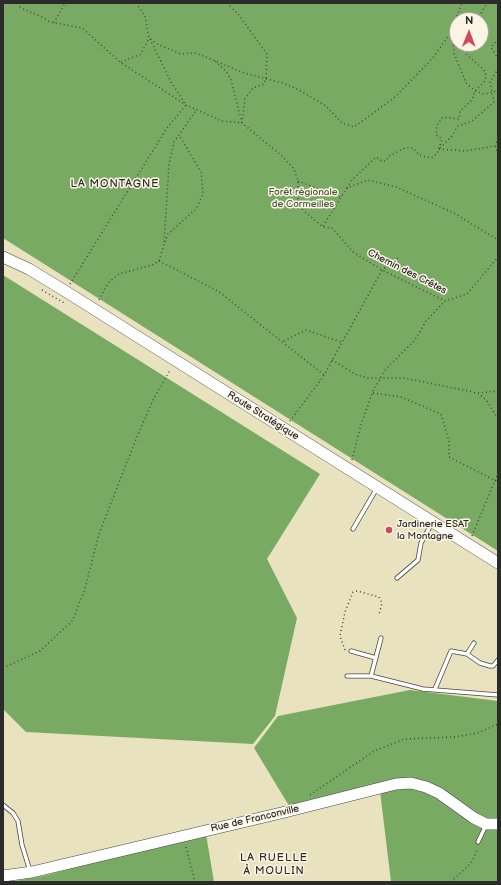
<!DOCTYPE html>
<meta charset="utf-8">
<style>
body{margin:0}
#map{position:relative;width:501px;height:885px;overflow:hidden;background:#e9e2bf;font-family:"Balsamiq Sans",sans-serif}
canvas{display:block}
.frame{position:absolute;inset:0;border:4px solid #2b2b2b;pointer-events:none}
.north{position:absolute;left:449px;top:12px;width:40px;height:40px;box-sizing:border-box;background:#fcf5e5;border:1px solid #a8a49b;border-radius:50%;rotate:1deg;font-size:11px;font-weight:700;line-height:16px;text-align:center;color:#2b2b2b}
.north::after{content:'';display:block;margin:auto;width:14px;height:18px;background:#d1495b;clip-path:polygon(50% 0,100% 100%,50% 72%,0 100%)}
</style>
<div id="map">
<canvas width="501" height="885"></canvas>
<div class="frame"></div>
<div class="north">N</div>
</div>
<script>
const ctx = document.querySelector('canvas').getContext('2d');
ctx.lineJoin = 'round';
function paint(path, color) { ctx.fillStyle = color; ctx.fill(path, 'evenodd'); }
const shape = rows => new Path2D(rows.map(r => 'M' + r).join(''));
function trace(path, color, width, dash) { ctx.strokeStyle = color; ctx.lineWidth = width; ctx.lineCap = dash ? 'butt' : 'round'; ctx.setLineDash(dash || []); ctx.stroke(path); }
function write(font, color, halo, rows, align = 'center') {
  ctx.font = font + ' "Balsamiq Sans",sans-serif'; ctx.lineWidth = 3; ctx.setLineDash([]); ctx.textBaseline = 'middle'; ctx.strokeStyle = halo; ctx.fillStyle = color; for (const [text, x, y, turn = 0] of rows) {
    ctx.save(); ctx.translate(x, y); ctx.rotate((+turn || 0) * Math.PI / 180); ctx.textAlign = isNaN(turn) ? turn : align; if (halo) ctx.strokeText(text, 0, 0); ctx.fillText(text, 0, 0); ctx.restore();
  }
}
paint(shape([
 [3,3,498,3,498,551,3,238],
 [457,20,481,20,481,44,457,44],
 [3,275,320,474,267,559,297,618,275,716,253,744,26,732,3,709],
 [410,690,498,701,498,882,391,882,380,791,294,814,254,748,278,716],
 [206,834,214,882,9,882,43,876]
]), '#79aa64');
const lane = shape([
 [353,529,377,488],
 [397,578,418,560,421,543,432,523],
 [351,651,376,658],
 [467,654,474,643],
 [347,676,371,676,423,689,498,695],
 [371,676,381,638],
 [435,689,451,651,467,654,480,663,490,666,493,666,498,660],
 [3,805,13,813,18,821,22,845,30,871],
 [478,842,486,825]
]);
const secondary = shape([
 [3,257,29,269,65,291,498,563],
 [3,876,32,872,281,813,396,784,411,783,426,787,439,793,474,818,486,824,498,824]
]);
trace(lane, '#484641', 5);
trace(secondary, '#484641', 12);
trace(shape([
 [18,3,21,8,42,17,50,22,82,28,120,62,186,105,222,121,242,123,231,80,226,71,215,61],
 [136,3,145,16,149,38,159,45,181,54,196,53,244,73,283,83,301,91,326,106,342,123,354,127,394,98,432,59,450,34,462,3],
 [227,3,238,14,267,54,266,78,264,84,253,88,245,99,242,123,282,156,294,169,298,181,298,199,304,211,323,227,332,228,353,252,382,270,445,301,467,294,498,257],
 [477,20,487,3],
 [54,23,65,3],
 [450,34,453,41,454,53,466,83,475,91,484,94,498,91],
 [498,39,491,47,498,59],
 [121,62,141,54,149,38],
 [495,146,498,153],
 [440,148,452,136,458,126,472,121,494,102,490,82,498,69],
 [439,149,465,151,495,146,498,139],
 [298,181,340,197],
 [347,188,352,180,376,157,382,161,386,161,389,156,405,148,413,148,419,155,431,158,437,154,442,139,436,135,437,125,443,117,459,119,460,111,472,100,475,91,485,81,486,75,484,70,466,54,466,44],
 [323,226,347,188,368,180,396,187,454,213,498,240],
 [165,242,168,234,196,209,203,194,201,172,179,135],
 [159,261,218,291,324,375],
 [70,284,167,128,186,105,171,82,150,39],
 [42,290,64,303],
 [99,300,108,283,119,274,152,265,159,261,164,244,169,164,174,142,197,109],
 [284,341,306,330,341,342],
 [332,360,357,375,368,378,404,378,478,393,498,391],
 [373,393,401,397,441,414,449,441,449,457,498,482],
 [478,393,487,401,498,419],
 [290,421,323,377,382,270,398,258],
 [352,460,361,425,373,391,386,369,415,340,426,321,445,301],
 [472,536,498,473],
 [345,650,340,636,345,612,353,592,357,591,379,597,382,603,379,615],
 [3,668,40,651,72,621,84,592,99,534,136,439,153,400,170,370],
 [310,795,374,751,405,739,454,737,478,733,498,724],
 [186,847,195,882],
 [451,882,471,863,478,848]
]), '#484641', 1.5, [1, 3]);
trace(lane, '#fff', 3.5);
trace(secondary, '#fff', 11);
for (const [x, y, r, color] of [
 [389,530,4,"#d1495b"]
]) { const dot = new Path2D(); dot.arc(x, y, r, 0, 2 * Math.PI); ctx.fillStyle = color; ctx.fill(dot); trace(dot, '#fcf5e5', 1.5); }
write('10px', '#4b5940', '#fcf5e5', [
 ["Forêt régionale",303,192],
 ["de Cormeilles",303,204]
]);
write('10px', '#2b2b2b', '#fcf5e5', [
 ["Chemin des Crêtes",407,272,27],
 ["Route Stratégique",263,416,32],
 ["Rue de Franconville",255,819,-13]
]);
write('10px', '#2b2b2b', '#fcf5e5', [
 ["Jardinerie ESAT",397,524],
 ["la Montagne",397,536]
], 'left');
ctx.letterSpacing = '1px';
write('11px', '#2b2b2b', '#fcf5e5', [
 ["LA MONTAGNE",115,184],
 ["LA RUELLE",274,858],
 ["À MOULIN",274,871]
]);
ctx.letterSpacing = '0px';
</script>
